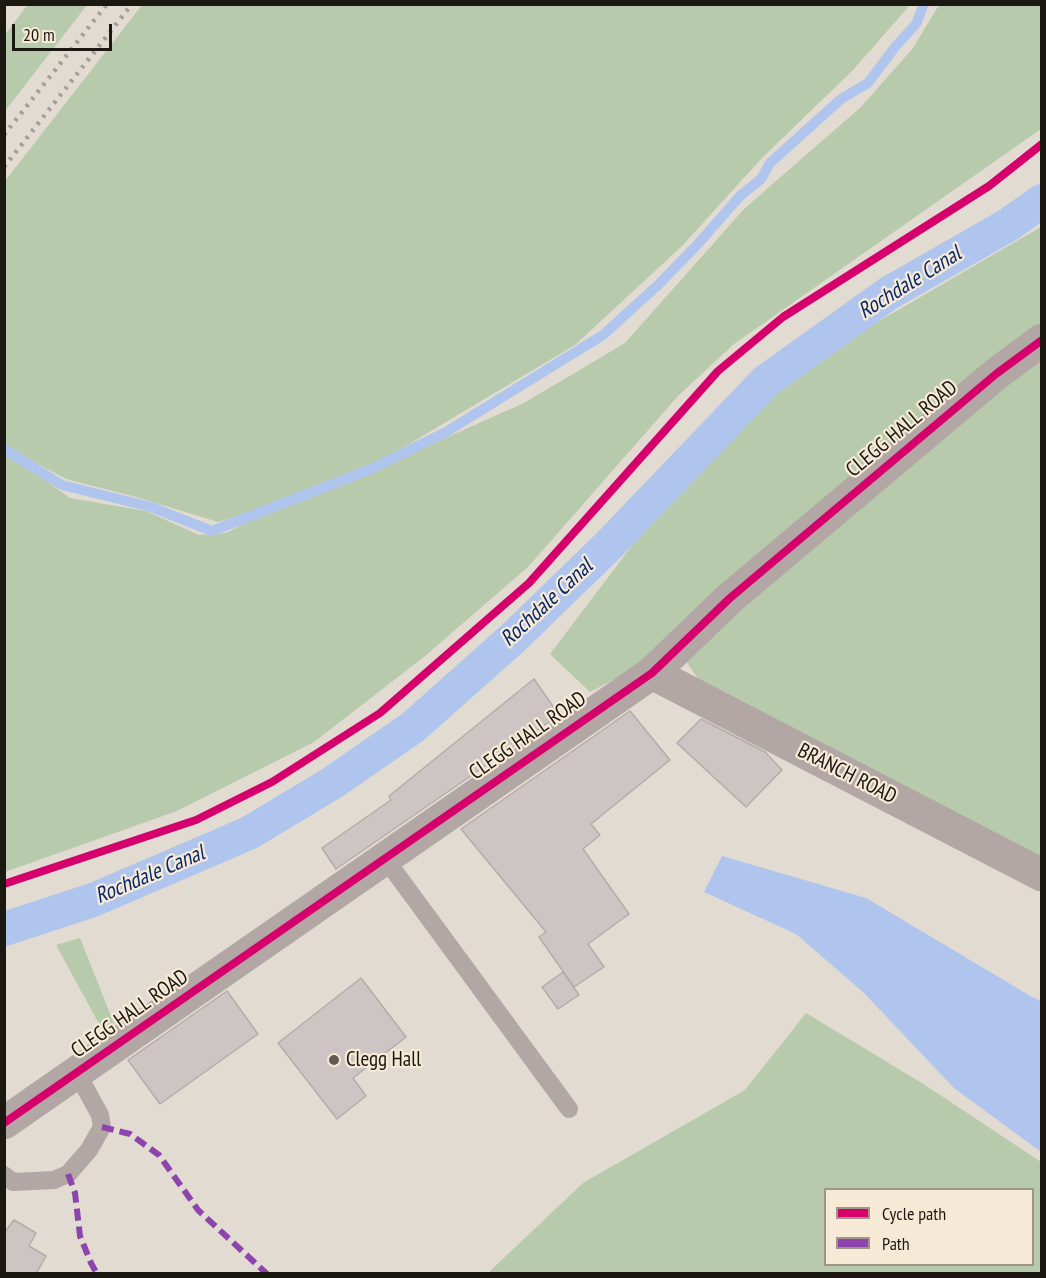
<!DOCTYPE html>
<style>
body{margin:0}
#map{position:relative;width:1046px;height:1278px;overflow:hidden;background:#e1dbd1;font-family:"PT Sans Narrow",sans-serif}
canvas{display:block}
.frame{position:absolute;inset:0;border:6px solid #1b1811;pointer-events:none}
.legend{position:absolute;left:824px;top:1188px;width:210px;height:78px;box-sizing:border-box;background:#f6ead7;border:2px solid #9e9688;margin:0;padding:8px 10px;list-style:none;font-size:18px;color:#1b1811}
.legend li{display:flex;align-items:center;gap:12px;height:30px}
.legend b{width:30px;border:2px solid #9e9688}
.scale{position:absolute;left:12px;top:24px;width:100px;height:27px;box-sizing:border-box;border:3px solid #1b1811;border-top:0;padding-left:8px;font-size:18px;line-height:21px;white-space:nowrap;color:#1b1811;-webkit-text-stroke:4px #f6ead7;paint-order:stroke}
</style>
<div id="map">
<canvas width="1046" height="1278"></canvas>
<div class="frame"></div>
<ul class="legend">
<li><b style="height:8px;background:#d6006c"></b>Cycle path</li>
<li><b style="height:8px;background:#8e44ad"></b>Path</li>
</ul>
<div class="scale">20 m</div>
</div>
<script>
const ctx = document.querySelector('canvas').getContext('2d');
ctx.lineJoin = 'round';
function paint(path, color) { ctx.fillStyle = color; ctx.fill(path, 'evenodd'); }
const shape = rows => new Path2D(rows.map(r => 'M' + r).join(''));
function trace(path, color, width, dash) { ctx.strokeStyle = color; ctx.lineWidth = width; ctx.lineCap = dash ? 'butt' : 'round'; ctx.setLineDash(dash || []); ctx.stroke(path); }
function write(font, color, halo, rows, align = 'center') {
  ctx.font = font + ' "PT Sans Narrow",sans-serif'; ctx.lineWidth = 4.5; ctx.setLineDash([]); ctx.textBaseline = 'middle'; ctx.strokeStyle = halo; ctx.fillStyle = color; for (const [text, x, y, turn = 0] of rows) {
    ctx.save(); ctx.translate(x, y); ctx.rotate((+turn || 0) * Math.PI / 180); ctx.textAlign = isNaN(turn) ? turn : align; if (halo) ctx.strokeText(text, 0, 0); ctx.fillText(text, 0, 0); ctx.restore();
  }
}
paint(shape([
 [28,4,87,5,5,111,5,35],
 [142,5,142,4,910,5,853,70,762,158,682,246,575,345,379,462,253,511,218,522,136,497,66,479,5,446,5,181],
 [939,5,1041,5,1041,129,734,344,678,396,528,567,425,656,314,742,177,811,5,872,4,451,70,498,146,511,199,535,226,533,287,502,358,477,524,403,625,343,744,209,861,107,913,48],
 [1041,227,1041,325,634,669,590,692,550,654,671,494,760,406,874,324],
 [1041,352,1041,857,700,682,684,658],
 [80,938,115,1026,104,1033,56,945],
 [806,1013,925,1085,1041,1162,1041,1273,488,1273,583,1183,745,1090],
 [826,1190,1032,1190,1032,1264,826,1264]
]), '#b8caac');
paint(shape([
 [722,856,866,898,1032,997,1041,1001,1041,1152,954,1088,864,993,796,934,704,892]
]), '#afc5ed');
trace(shape([
 [4,449,62,485,151,507,212,531,371,469,446,432,603,335,658,285,697,245,740,196,761,179,770,163,841,99,868,83,895,47,916,24,924,4]
]), '#afc5ed', 10);
trace(shape([
 [4,929,93,900,249,833,332,783,413,727,513,638,609,545,766,381,889,293,1008,225,1042,201]
]), '#afc5ed', 34);
const building = shape([
 [534,679,559,715,336,869,322,848,391,800,389,796,534,679],
 [630,711,670,760,591,824,600,835,583,849,629,914,588,944,604,967,574,987,539,937,546,932,461,829,630,711],
 [701,719,765,752,782,770,746,807,677,743,701,719],
 [563,972,579,995,558,1009,542,987,563,972],
 [361,978,406,1037,353,1078,366,1096,337,1119,278,1043,361,978],
 [227,991,258,1034,160,1104,128,1060,227,991],
 [14,1220,36,1233,29,1246,46,1256,36,1274,4,1274,4,1233,14,1220]
]);
paint(building, '#cdc5c3');
trace(building, '#b3aca9', 1.5);
trace(shape([
 [384,857,569,1109],
 [4,1175,13,1182,54,1180,68,1174,89,1150,102,1127,100,1115,77,1073]
]), '#b2a7a4', 18);
trace(shape([
 [652,673,1042,875],
 [4,1123,652,673,730,598,996,374,1042,340]
]), '#b2a7a4', 33);
trace(shape([
 [4,135,107,4],
 [4,167,132,4]
]), '#a69e99', 4.5, [3, 6]);
trace(shape([
 [102,1127,130,1134,159,1155,198,1210,267,1274],
 [68,1174,75,1193,80,1236,91,1263,97,1274]
]), '#8e44ad', 6, [12, 6]);
trace(shape([
 [4,884,196,820,272,782,380,713,529,583,718,371,783,317,989,186,1042,144],
 [4,1123,652,673,730,598,996,374,1042,340]
]), '#d6006c', 8);
for (const [x, y, r, color] of [
 [334,1060,6,"#605c54"]
]) { const dot = new Path2D(); dot.arc(x, y, r, 0, 2 * Math.PI); ctx.fillStyle = color; ctx.fill(dot); trace(dot, '#f6ead7', 2); }
write('21px', '#1b1811', '#f6ead7', [
 ["CLEGG HALL ROAD",902,429,-40],
 ["CLEGG HALL ROAD",528,736,-35],
 ["BRANCH ROAD",847,774,27],
 ["CLEGG HALL ROAD",130,1014,-35]
]);
write('21px', '#1b1811', '#f6ead7', [
 ["Clegg Hall",346,1060]
], 'left');
write('italic 22px', '#06286d', '#f6ead7', [
 ["Rochdale Canal",910,283,-32],
 ["Rochdale Canal",547,603,-43],
 ["Rochdale Canal",150,875,-23]
]);
</script>
